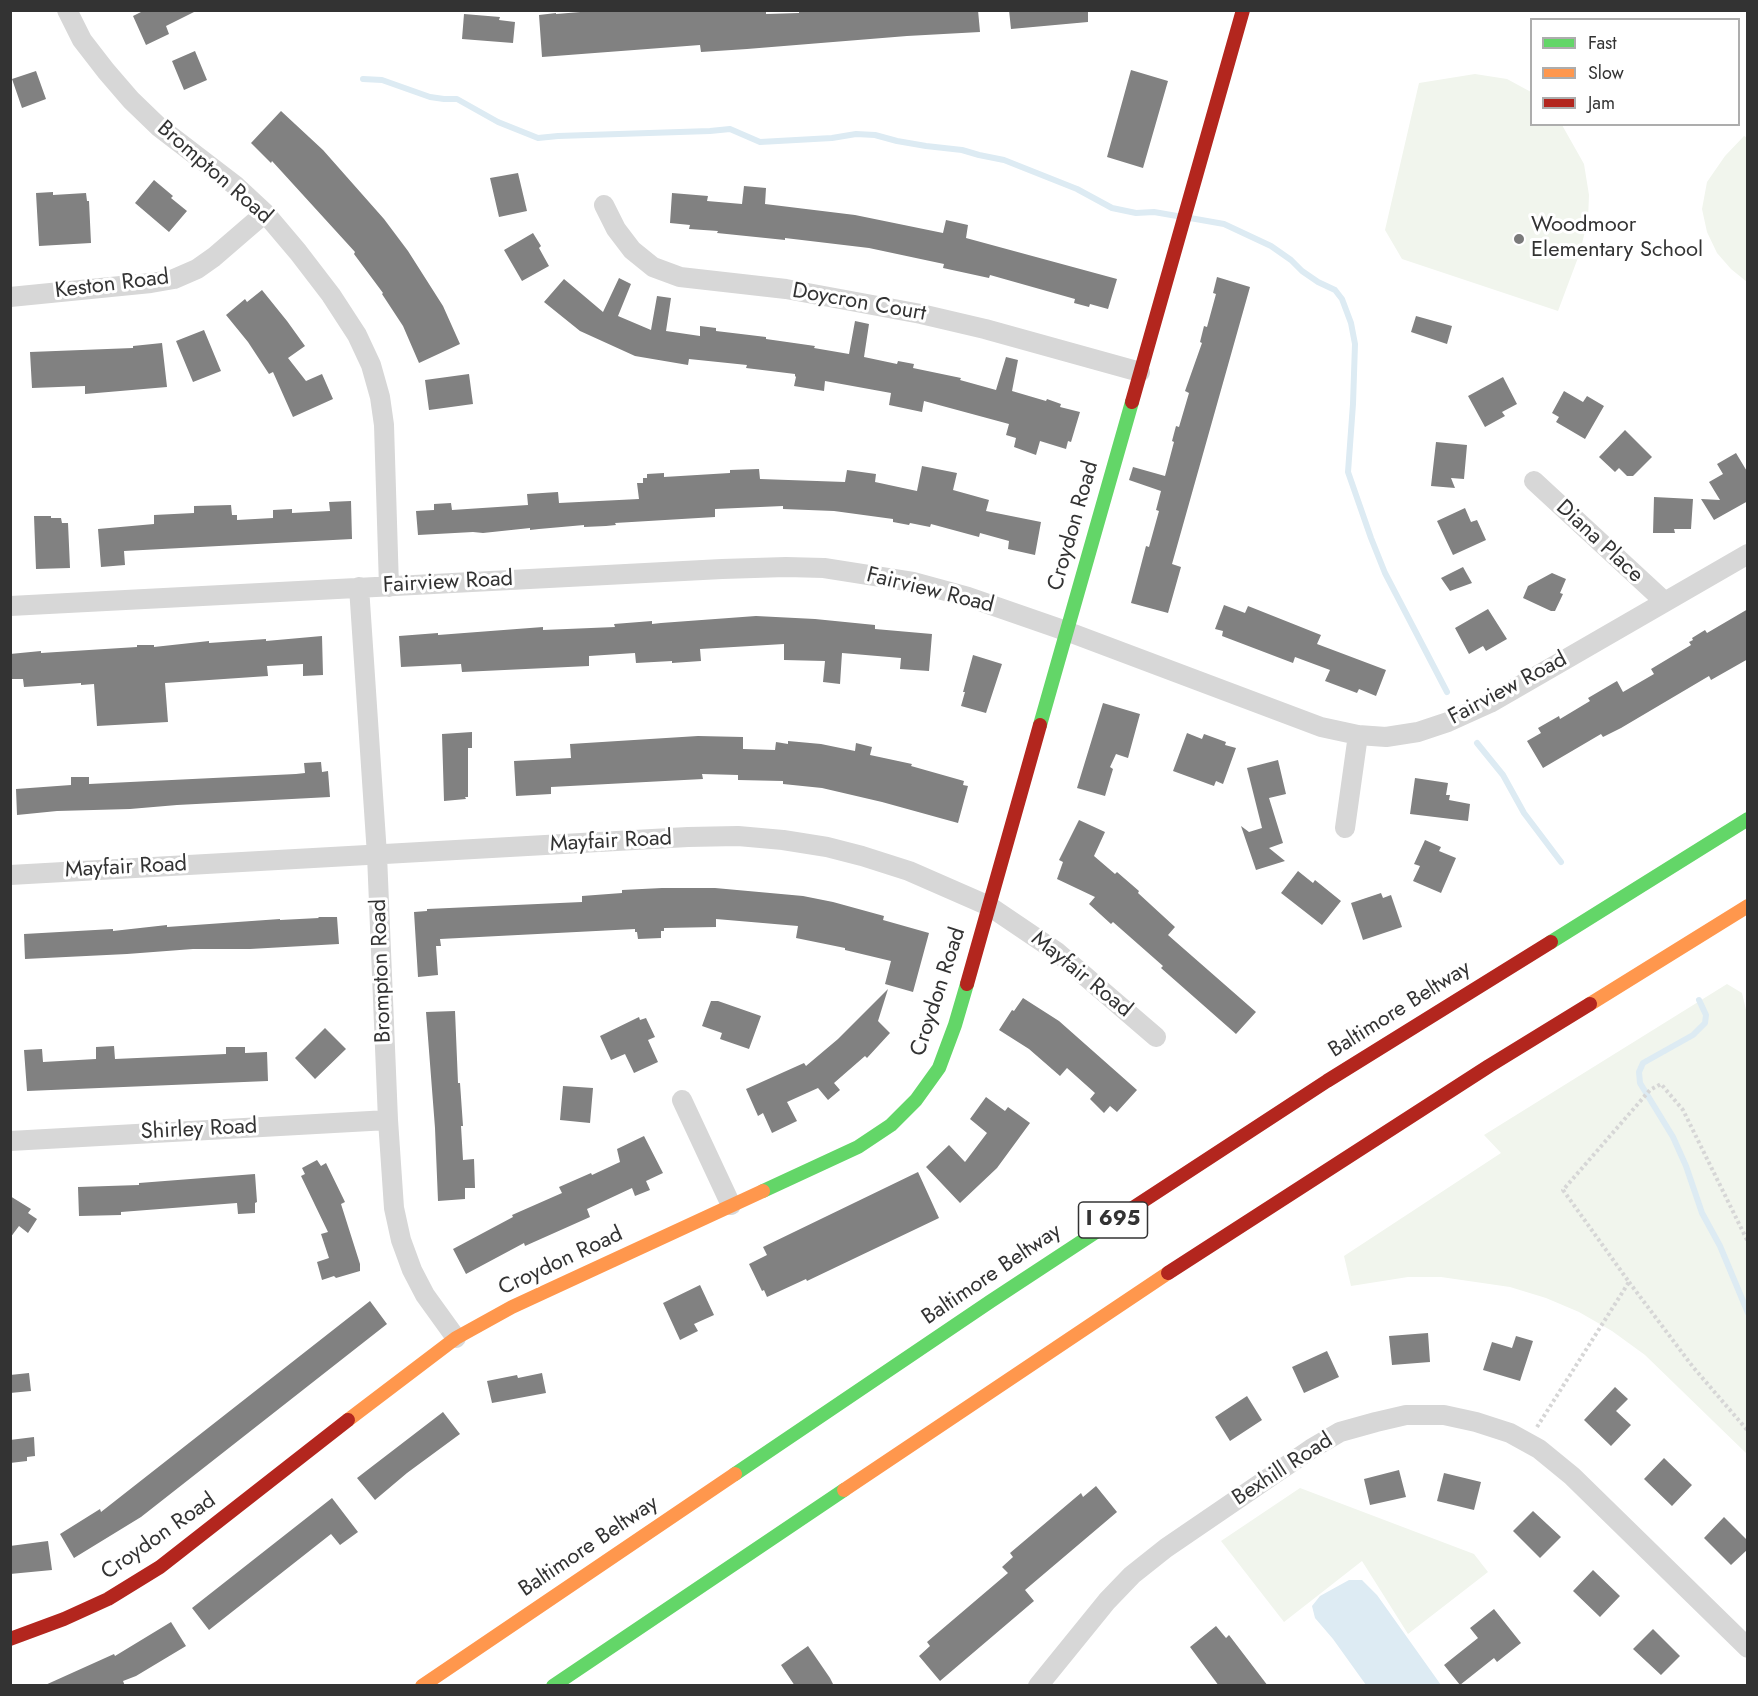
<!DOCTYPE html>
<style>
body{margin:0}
#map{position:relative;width:1758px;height:1696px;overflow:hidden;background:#fff;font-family:Jost,sans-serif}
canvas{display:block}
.frame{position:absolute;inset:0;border:12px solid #333;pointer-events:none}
.legend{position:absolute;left:1530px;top:18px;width:210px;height:108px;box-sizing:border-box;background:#fff;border:2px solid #adadad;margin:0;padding:8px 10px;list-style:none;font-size:18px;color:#333}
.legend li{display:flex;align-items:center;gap:12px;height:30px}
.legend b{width:30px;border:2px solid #adadad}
</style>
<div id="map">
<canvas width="1758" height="1696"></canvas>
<div class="frame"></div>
<ul class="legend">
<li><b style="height:8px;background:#63d668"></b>Fast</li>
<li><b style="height:8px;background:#ff974d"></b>Slow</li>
<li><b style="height:8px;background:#b3261e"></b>Jam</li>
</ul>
</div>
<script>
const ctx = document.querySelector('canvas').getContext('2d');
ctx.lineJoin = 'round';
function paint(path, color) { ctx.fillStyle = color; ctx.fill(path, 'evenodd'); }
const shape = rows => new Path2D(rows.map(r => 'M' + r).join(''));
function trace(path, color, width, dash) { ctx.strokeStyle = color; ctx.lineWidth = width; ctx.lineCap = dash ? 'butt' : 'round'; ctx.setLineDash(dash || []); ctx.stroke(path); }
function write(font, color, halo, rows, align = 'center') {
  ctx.font = font + ' Jost,sans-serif'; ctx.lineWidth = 6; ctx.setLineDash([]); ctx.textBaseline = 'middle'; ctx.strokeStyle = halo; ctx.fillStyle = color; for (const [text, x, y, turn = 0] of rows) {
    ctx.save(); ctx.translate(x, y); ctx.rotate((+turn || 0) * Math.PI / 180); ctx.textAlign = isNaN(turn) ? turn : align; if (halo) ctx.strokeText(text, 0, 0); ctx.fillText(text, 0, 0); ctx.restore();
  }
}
paint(shape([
 [1475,74,1507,79,1531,92,1532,124,1562,125,1584,164,1589,195,1588,220,1579,255,1558,311,1402,259,1385,230,1419,83],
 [1744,136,1748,138,1747,282,1731,269,1717,253,1707,232,1702,209,1707,182,1725,156],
 [1727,984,1742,993,1748,1018,1747,1454,1645,1355,1612,1331,1579,1312,1546,1298,1510,1287,1441,1277,1408,1277,1351,1286,1344,1256,1501,1153,1484,1135],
 [1300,1488,1474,1554,1488,1572,1408,1634,1362,1561,1284,1622,1221,1541]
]), '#f1f5ed');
paint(shape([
 [1349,1580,1362,1580,1377,1595,1441,1685,1366,1685,1333,1639,1315,1618,1312,1606,1320,1596]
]), '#ddebf3');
trace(shape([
 [363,79,382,80,430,97,444,99,457,99,498,122,538,138,558,136,710,131,730,129,760,142,832,138,856,134,875,135,897,141,926,146,962,150,979,155,1004,160,1077,189,1112,208,1136,213,1154,212,1177,216],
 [1190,218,1224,224,1271,246,1291,260,1302,271,1318,282,1335,290,1342,299,1351,323,1355,344,1353,404,1348,472,1371,538,1385,573,1447,692],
 [1477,743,1503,775,1524,813,1561,862],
 [1699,1000,1706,1015,1705,1023,1693,1035,1643,1063,1639,1072,1640,1083,1673,1137,1686,1166,1702,1213,1720,1246,1748,1313]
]), '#ddebf3', 6);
paint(shape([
 [145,10,198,10,166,26,169,34,146,45,133,16],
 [605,10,766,10,766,14,799,13,799,10,978,10,980,32,907,36,747,49,701,52,700,45,542,57,539,15,556,13,556,14],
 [1009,10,1088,10,1088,22,1011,29],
 [464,14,500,17,499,20,515,22,513,43,462,39],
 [195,51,207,80,184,90,172,61],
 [1131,70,1168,81,1143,168,1107,157],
 [36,71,46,99,22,108,12,79],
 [281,111,323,150,384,219,408,251,443,306,460,344,419,363,403,326,382,294,383,293,354,254,355,252,272,161,271,163,251,143],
 [518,173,527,211,499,217,490,178],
 [154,180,173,196,171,198,187,211,169,232,135,203],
 [744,186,766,188,765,204,855,215,943,233,946,220,968,225,966,238,1117,279,1108,309,1090,304,1089,307,1074,303,1075,299,990,275,989,278,943,268,944,264,869,248,785,238,785,240,717,233,718,231,689,229,690,225,670,223,672,193,708,196,707,201,742,204],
 [53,192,53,195,86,193,87,201,89,201,91,243,39,246,36,193],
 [533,233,541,246,539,248,549,266,522,281,504,250],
 [1217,277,1250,287,1172,564,1181,567,1168,613,1131,603,1146,546,1149,547,1159,511,1156,510,1161,491,1129,480,1133,467,1165,476,1174,442,1172,441,1176,426,1179,427,1189,393,1185,391,1202,343,1200,342,1204,326,1207,327,1216,294,1213,293],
 [619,278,631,284,618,316,651,330,657,296,671,298,666,331,700,336,700,326,716,328,716,331,766,337,766,339,815,346,814,348,849,354,855,321,869,324,864,357,897,364,898,361,914,364,913,368,961,378,960,380,996,390,1006,357,1018,360,1012,391,1046,401,1047,399,1061,404,1060,407,1080,412,1071,442,1068,441,1066,449,1040,441,1036,455,1014,447,1016,438,1006,435,1009,424,924,401,922,412,889,405,891,393,825,381,824,391,794,386,796,377,795,376,795,374,746,368,747,365,689,359,688,365,635,356,580,331,544,302,564,279,603,312],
 [262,290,287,321,305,346,288,358,306,381,322,374,333,399,293,417,273,372,269,374,248,342,226,315,245,299,247,302],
 [1416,316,1452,326,1447,344,1411,332],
 [204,330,221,371,193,382,176,341],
 [162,343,167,387,85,394,85,386,32,388,30,352,133,348,133,346],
 [469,374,473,404,429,410,425,380],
 [1503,377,1517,404,1502,412,1505,416,1485,427,1468,396],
 [1564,391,1583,402,1587,396,1604,406,1585,439,1556,422,1559,417,1552,413],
 [1625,430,1652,457,1633,476,1627,476,1619,468,1615,472,1599,457],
 [1436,442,1467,445,1464,479,1451,478,1455,488,1431,486],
 [1736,453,1748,473,1748,501,1714,520,1701,499,1720,500,1709,482,1723,474,1717,464],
 [922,466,957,473,953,490,989,500,986,511,1041,522,1035,555,1008,549,1009,541,980,533,979,537,931,524,930,527,910,523,909,525,893,522,893,519,834,511,783,509,783,506,715,509,715,517,615,523,616,525,606,526,584,527,584,525,539,529,530,530,530,528,483,533,473,532,418,535,416,511,434,510,434,504,451,503,452,510,528,505,527,494,558,492,559,503,639,499,637,483,643,483,643,478,647,478,647,474,664,473,664,477,730,473,730,470,759,469,760,479,845,482,847,470,876,474,875,482,917,491],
 [1654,497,1693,499,1691,529,1674,529,1675,533,1653,533],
 [351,501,352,539,124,551,125,565,101,567,98,529,154,524,154,515,194,513,194,506,231,505,232,515,237,515,237,520,273,518,273,510,292,509,292,513,330,511,329,502],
 [1465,508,1471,522,1477,520,1486,540,1453,555,1437,521],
 [34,516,51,516,51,518,61,518,62,523,68,523,70,568,36,569],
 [1463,567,1472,583,1450,591,1441,578],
 [1552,573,1566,579,1560,593,1563,594,1555,611,1551,611,1523,598,1528,586],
 [1224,605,1245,613,1248,606,1321,635,1317,644,1386,670,1376,696,1359,689,1357,693,1325,681,1330,670,1295,657,1293,663,1222,636,1223,631,1215,629],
 [1488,609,1507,639,1486,651,1483,646,1469,654,1455,628],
 [1748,609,1748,659,1711,680,1709,676,1621,728,1603,737,1601,734,1543,768,1527,741,1541,733,1538,728,1559,716,1560,719,1590,701,1588,698,1617,681,1623,692,1654,674,1651,669,1691,645,1689,642,1693,640,1692,638,1705,630,1707,633],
 [756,616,815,619,875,625,875,629,932,634,929,671,900,669,901,658,842,653,840,684,823,682,825,661,784,660,784,644,700,649,701,661,672,663,672,661,636,663,635,653,589,656,589,666,462,672,461,664,401,667,399,636,438,633,438,635,543,627,543,630,615,627,614,624,652,621,652,624,661,623],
 [322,636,323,675,303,676,303,664,267,666,268,676,165,683,168,722,97,726,94,684,81,685,81,683,24,687,23,679,10,679,10,654,41,651,41,653,137,647,137,645,154,645,154,647,209,641,209,643,266,639,266,641],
 [973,655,1002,664,986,713,961,706,965,692,963,692],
 [1103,703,1140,714,1128,758,1116,754,1110,767,1113,769,1105,796,1077,788],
 [472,732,472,748,468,748,468,797,465,797,466,799,444,801,442,734],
 [1187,733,1202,739,1204,734,1226,742,1225,745,1236,748,1223,784,1216,781,1214,786,1173,771],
 [698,736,743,737,743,749,775,750,776,742,788,744,788,741,821,744,855,751,856,743,872,747,870,755,912,764,911,766,964,781,963,785,968,786,958,823,882,802,822,788,783,784,783,781,738,780,738,775,702,774,703,779,551,787,551,794,516,796,514,761,571,758,570,744],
 [1278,760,1286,794,1269,798,1283,843,1269,848,1285,861,1256,870,1241,826,1249,832,1262,828,1247,768],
 [321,762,322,772,328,771,330,797,177,805,130,809,57,811,17,815,16,789,71,785,71,777,89,777,89,784,296,774,305,773,304,763],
 [1415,778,1448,783,1446,795,1450,795,1449,800,1470,804,1468,821,1410,814],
 [1079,820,1105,832,1094,856,1115,874,1117,872,1139,891,1138,893,1175,927,1168,935,1256,1012,1236,1034,1161,968,1163,966,1113,922,1111,924,1089,904,1095,897,1057,879,1063,862,1059,860],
 [1425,840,1441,847,1439,851,1456,858,1441,893,1413,881,1420,866,1414,864],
 [1298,871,1313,883,1315,880,1341,901,1322,925,1281,893],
 [662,888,715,888,803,896,833,902,884,916,883,920,929,933,913,992,885,984,891,961,845,950,845,948,796,938,798,926,716,919,716,927,664,928,664,931,661,931,661,938,638,939,637,932,635,932,635,929,440,939,441,946,436,946,438,975,418,977,414,912,427,911,427,909,582,902,582,896,622,893,622,890],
 [1381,893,1383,898,1391,895,1402,927,1363,940,1351,903],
 [318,917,337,917,339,944,250,949,193,949,127,954,25,959,24,934,113,929,113,931,167,925,167,927,280,919,280,920,319,918],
 [888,989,878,1021,890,1033,867,1058,865,1056,834,1083,840,1090,828,1100,818,1088,787,1102,797,1121,772,1133,763,1113,758,1116,746,1089,804,1063,806,1066,838,1039],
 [1023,998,1059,1021,1137,1090,1117,1112,1110,1106,1104,1113,1090,1099,1095,1093,1067,1068,1060,1076,1029,1049,999,1030,1012,1010,1014,1011],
 [711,1001,718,1001,761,1016,749,1049,720,1039,722,1033,702,1026],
 [455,1011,458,1083,460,1083,463,1126,461,1126,463,1160,474,1159,475,1188,465,1188,465,1199,438,1201,435,1128,426,1012],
 [639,1017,640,1020,646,1018,655,1037,648,1040,658,1062,634,1073,625,1054,611,1060,600,1036],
 [325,1028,346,1049,315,1079,295,1058],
 [114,1046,115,1059,226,1054,226,1047,245,1047,245,1053,267,1052,268,1081,27,1091,24,1050,42,1049,43,1062,96,1059,96,1047],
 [563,1086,593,1088,590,1123,560,1120],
 [986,1097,1005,1111,1008,1107,1030,1123,997,1168,960,1203,926,1167,949,1145,965,1162,987,1133,970,1119],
 [644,1136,663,1173,646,1181,650,1190,635,1196,632,1188,587,1209,590,1217,525,1246,524,1243,466,1274,453,1249,513,1217,512,1215,562,1193,559,1187,591,1173,592,1175,620,1162,617,1149],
 [317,1160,321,1166,326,1163,345,1202,341,1204,360,1264,360,1271,336,1278,334,1276,322,1280,317,1262,329,1258,321,1234,328,1232,301,1176,305,1174,302,1168],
 [918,1172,939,1218,807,1281,806,1279,767,1297,764,1290,762,1291,749,1264,767,1255,763,1247],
 [255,1174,257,1202,255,1203,255,1213,238,1214,237,1203,121,1212,121,1215,79,1216,78,1187,139,1185,139,1183],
 [10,1196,31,1209,28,1213,37,1219,28,1233,19,1226,10,1238],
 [700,1285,714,1315,694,1324,698,1331,680,1340,663,1303],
 [370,1301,387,1324,141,1517,74,1558,60,1534,100,1509,101,1512],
 [1428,1333,1430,1362,1392,1365,1389,1336],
 [1516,1336,1533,1341,1520,1381,1483,1370,1492,1342,1512,1348],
 [1327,1351,1339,1377,1304,1393,1292,1367],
 [29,1373,31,1391,10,1393,10,1375],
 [542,1373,546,1393,492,1403,487,1381,517,1375,518,1378],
 [1615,1387,1628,1399,1616,1411,1631,1425,1611,1446,1584,1420],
 [1247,1396,1262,1420,1230,1441,1215,1417],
 [443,1412,460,1434,407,1473,375,1500,357,1478],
 [34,1437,35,1456,27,1457,27,1461,10,1463,10,1440],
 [1664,1458,1692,1485,1672,1506,1644,1479],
 [1399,1470,1406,1497,1370,1505,1364,1479],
 [1444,1473,1481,1482,1474,1510,1437,1501],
 [1096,1486,1117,1512,1025,1590,1034,1601,940,1681,919,1656,930,1646,927,1642,1008,1573,1002,1567,1013,1557,1010,1553,1081,1493,1083,1497],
 [332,1498,358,1532,340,1545,331,1534,209,1630,192,1608],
 [1533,1511,1561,1537,1540,1558,1513,1531],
 [1724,1517,1748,1541,1748,1549,1731,1565,1704,1538],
 [48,1541,52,1570,10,1574,10,1546],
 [1593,1570,1620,1596,1600,1617,1573,1591],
 [1494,1609,1521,1643,1497,1662,1494,1658,1460,1685,1444,1665,1478,1638,1470,1628],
 [171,1622,186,1646,136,1676,123,1681,125,1686,43,1686,114,1654,115,1656],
 [1216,1626,1226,1638,1229,1635,1268,1686,1219,1686,1190,1647],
 [1653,1629,1680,1656,1661,1675,1633,1649],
 [808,1646,830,1678,834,1686,795,1686,781,1665]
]), '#818181');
trace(shape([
 [1629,1282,1693,1367,1748,1431],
 [1537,1427,1629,1282,1563,1190,1650,1090,1661,1084,1683,1110,1748,1242]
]), '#d6d6d6', 4, [3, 3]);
trace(shape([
 [67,10,82,40,106,71,131,100,159,127,236,186,265,213,298,252,331,295,357,335,371,365,380,397,384,425,389,587],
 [604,205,616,229,632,250,653,267,680,277,786,289,921,314,985,329,1140,372],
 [10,297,151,283,174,279,197,269,214,257,265,213],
 [1534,481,1665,602],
 [359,587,377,855,388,1120,394,1208,401,1240,412,1270,425,1295,456,1338],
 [10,606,722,569,786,567,824,568,913,582,968,597,1066,631,1321,727,1358,735,1386,737,1418,732,1448,722,1490,703,1748,554],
 [1345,828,1358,735],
 [10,875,688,837,738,836,783,840,827,847,862,856,909,871,989,906,1057,952,1156,1037],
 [682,1100,731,1205],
 [10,1141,388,1120],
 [1038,1686,1107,1601,1132,1575,1166,1548,1311,1449,1340,1432,1376,1422,1406,1415,1444,1415,1476,1422,1510,1433,1539,1449,1572,1476,1748,1648]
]), '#d7d7d7', 20);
trace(shape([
 [1040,725,1132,402],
 [1551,942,1748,819],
 [763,1191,858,1147,891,1125,916,1100,939,1068,955,1025,967,984],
 [735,1474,991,1301,1128,1211],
 [553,1686,844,1490]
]), '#63d668', 14);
trace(shape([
 [1590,1004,1748,906],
 [348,1420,456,1338,512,1307,763,1191],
 [844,1490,1168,1273],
 [422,1686,735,1474]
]), '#ff974d', 14);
trace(shape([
 [1132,402,1243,10],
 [967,984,1040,725],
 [1128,1211,1327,1081,1551,942],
 [1168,1273,1489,1066,1590,1004],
 [10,1639,64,1619,108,1599,160,1567,348,1420]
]), '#b3261e', 14);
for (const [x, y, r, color] of [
 [1519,239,6,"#7a7a7a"]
]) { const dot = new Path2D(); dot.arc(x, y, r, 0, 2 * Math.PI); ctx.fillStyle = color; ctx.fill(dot); trace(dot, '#fff', 2); }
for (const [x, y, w] of [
 [1113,1220,69]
]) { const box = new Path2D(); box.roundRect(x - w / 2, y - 18, w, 36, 4.5); ctx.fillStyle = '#fff'; ctx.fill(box); trace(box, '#333', 1.5); }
write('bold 21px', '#333', null, [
 ["I 695",1113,1220]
]);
write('22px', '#333', '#fff', [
 ["Brompton Road",214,173,41],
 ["Keston Road",112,285,-7],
 ["Doycron Court",859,303,10],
 ["Croydon Road",1074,526,-74],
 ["Diana Place",1599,542,43],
 ["Fairview Road",448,583,-3],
 ["Fairview Road",930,591,14],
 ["Fairview Road",1508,689,-28],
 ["Mayfair Road",611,842,-3],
 ["Mayfair Road",126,868,-3],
 ["Brompton Road",382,971,-92],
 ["Mayfair Road",1081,975,39],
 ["Croydon Road",939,992,-72],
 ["Baltimore Beltway",1400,1010,-32],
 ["Shirley Road",199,1130,-3],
 ["Croydon Road",561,1262,-25],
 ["Baltimore Beltway",992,1275,-34],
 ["Bexhill Road",1283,1470,-33],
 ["Croydon Road",159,1537,-35],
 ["Baltimore Beltway",589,1547,-34]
]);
write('22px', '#333', '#fff', [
 ["Woodmoor",1531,226],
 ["Elementary School",1531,251]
], 'left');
</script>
